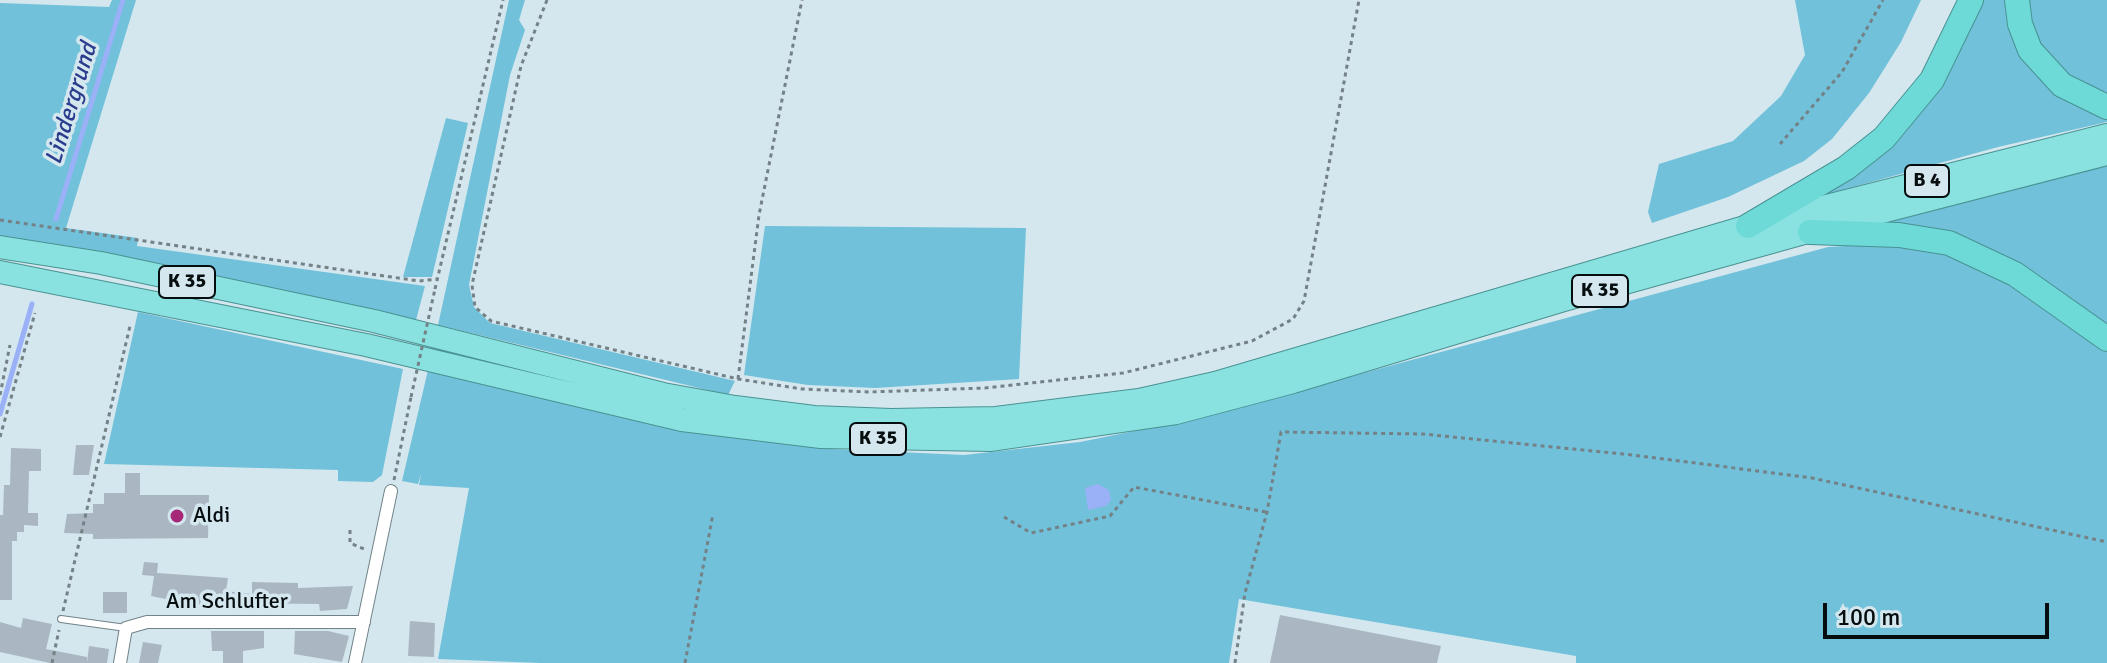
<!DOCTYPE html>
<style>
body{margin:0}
#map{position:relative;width:2107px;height:663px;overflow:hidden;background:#d4e7ee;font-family:Signika,sans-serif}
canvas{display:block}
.scale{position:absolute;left:1823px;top:603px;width:226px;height:36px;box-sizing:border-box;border:4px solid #060d0f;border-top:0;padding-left:10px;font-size:24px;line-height:28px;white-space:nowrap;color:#060d0f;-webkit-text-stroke:6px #d4e7ee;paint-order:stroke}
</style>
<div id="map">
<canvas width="2107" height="663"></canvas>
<div class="scale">100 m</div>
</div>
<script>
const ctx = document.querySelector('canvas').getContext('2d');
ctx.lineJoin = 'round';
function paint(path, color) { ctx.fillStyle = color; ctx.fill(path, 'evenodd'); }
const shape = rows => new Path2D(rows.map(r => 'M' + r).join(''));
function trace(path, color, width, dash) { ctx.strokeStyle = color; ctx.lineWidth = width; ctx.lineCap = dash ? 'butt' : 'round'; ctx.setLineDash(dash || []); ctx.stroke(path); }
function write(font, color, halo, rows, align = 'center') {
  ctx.font = font + ' Signika,sans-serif'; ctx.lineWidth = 7; ctx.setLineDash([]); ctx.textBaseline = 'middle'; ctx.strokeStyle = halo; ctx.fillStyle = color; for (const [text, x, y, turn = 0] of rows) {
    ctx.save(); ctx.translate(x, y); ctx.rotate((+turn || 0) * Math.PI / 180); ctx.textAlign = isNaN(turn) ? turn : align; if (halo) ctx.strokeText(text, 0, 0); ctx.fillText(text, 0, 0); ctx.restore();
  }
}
paint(shape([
 [112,0,136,0,66,228,138,238,137,246,425,286,416,320,163,264,0,237,0,3,109,7],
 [509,0,525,0,519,20,525,30,510,75,469,285,474,307,490,323,735,381,728,395,438,325],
 [1795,0,1921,0,1901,42,1869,93,1832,139,1804,161,1728,197,1652,223,1648,212,1659,164,1733,141,1781,96,1805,55],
 [1982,0,2007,0,2055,93,2098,116,2107,116,2107,122,1998,147,1817,197,1852,176],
 [2027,0,2107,0,2107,96,2068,77,2039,44,2030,21],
 [446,118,468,123,432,277,403,277],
 [2107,166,2107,328,1885,227,1884,220],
 [765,226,1026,228,1019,379,875,388,808,385,744,375],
 [1898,243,1946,251,2011,281,2107,350,2107,663,1576,663,1576,656,1239,599,1229,663,540,663,438,659,469,488,419,485,421,474,418,484,402,481,428,370,702,430,831,449,964,455,1080,442,1194,419,1828,247],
 [138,312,403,369,382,475,373,482,338,481,338,470,104,464]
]), '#70c1d9');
paint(shape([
 [1098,484,1109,490,1111,500,1106,506,1088,510,1085,488]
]), '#9ab0f7');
trace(shape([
 [56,219,123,0],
 [0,414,32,304]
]), '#9ab0f7', 5);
paint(shape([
 [76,445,94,445,89,475,73,475],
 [11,448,41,449,41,471,29,471,28,513,38,513,38,526,24,525,24,532,17,532,17,541,12,541,12,600,0,600,0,515,3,515,4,485,10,485],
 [125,473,140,473,140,495,209,495,208,538,93,539,93,534,64,533,67,514,93,513,93,504,104,504,104,493,125,493],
 [144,562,158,563,157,573,228,578,226,591,252,594,252,582,298,583,298,588,353,586,347,609,320,611,319,604,231,603,230,608,196,605,151,596,154,576,142,575],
 [103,592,127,592,127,613,103,613],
 [1280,615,1441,646,1437,663,1270,663],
 [23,618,52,624,46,649,87,657,87,663,50,663,0,652,0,622,21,628],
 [410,621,435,623,434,657,408,656],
 [211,631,264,631,264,648,243,651,243,663,223,663,223,651,212,651],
 [295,631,328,631,349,636,342,662,294,654],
 [143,642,162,645,158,663,139,663],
 [89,646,109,649,107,663,87,663]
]), '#aab7c3');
const service = shape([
 [61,619,126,628]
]);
const minor = shape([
 [120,663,126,628,147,622,364,622],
 [355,663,391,491]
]);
const trunk = shape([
 [0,247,101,263,374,321,663,394,735,407,814,417,891,420,996,418,1139,400,1215,383,1748,226,2107,135],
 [0,272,366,345,682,420,821,437,990,440,1176,413,1293,382,1564,300,1851,220,2107,154]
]);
const motorway = shape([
 [2017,0,2020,24,2030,50,2062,85,2107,107],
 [1748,226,1846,168,1884,138,1932,80,1971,0],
 [1810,232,1899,235,1949,243,2015,274,2107,339]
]);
trace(service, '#718388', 8);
trace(minor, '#718388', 14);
trace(trunk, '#499292', 24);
trace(motorway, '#499292', 26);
trace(shape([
 [547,0,521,66,472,285,475,307,491,321,738,379,802,389,869,392,985,388,1123,373,1252,341,1293,319,1304,301,1359,0],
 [1780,144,1842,72,1883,0],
 [0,220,419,281,438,279],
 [435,289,503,0],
 [738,379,759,215,802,0],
 [0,395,10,345],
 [0,437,35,313],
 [394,480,411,397],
 [1004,517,1031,533,1110,516,1134,487,1266,512],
 [350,530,350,543,364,549],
 [63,611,130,326],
 [52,663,59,630],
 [685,663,713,514],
 [1235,663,1245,593,1267,512,1281,432,1423,434,1633,455,1812,478,2107,542]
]), '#748186', 3, [4, 4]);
trace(service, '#fff', 6);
trace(minor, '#fff', 12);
trace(trunk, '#8ae2e0', 22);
trace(motorway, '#6ddad8', 24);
trace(shape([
 [411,397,435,289]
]), '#748186', 3, [4, 4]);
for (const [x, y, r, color] of [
 [177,516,8,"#a72878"]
]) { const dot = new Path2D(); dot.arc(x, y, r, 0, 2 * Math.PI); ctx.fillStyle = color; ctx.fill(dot); trace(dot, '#d4e7ee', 3); }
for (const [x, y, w] of [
 [1927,181,44],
 [187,282,56],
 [1600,291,56],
 [878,439,56]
]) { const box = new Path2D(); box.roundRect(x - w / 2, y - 16, w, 32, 6); ctx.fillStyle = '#d4e7ee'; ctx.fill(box); trace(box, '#060d0f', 2); }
write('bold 20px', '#060d0f', null, [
 ["B 4",1927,181],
 ["K 35",187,282],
 ["K 35",1600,291],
 ["K 35",878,439]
]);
write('22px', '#060d0f', '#d4e7ee', [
 ["Aldi",193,516]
], 'left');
write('22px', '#060d0f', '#d4e7ee', [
 ["Am Schlufter",227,602]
]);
write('italic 24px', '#2b3c8d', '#d4e7ee', [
 ["Lindergrund",72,104,-73]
]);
</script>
